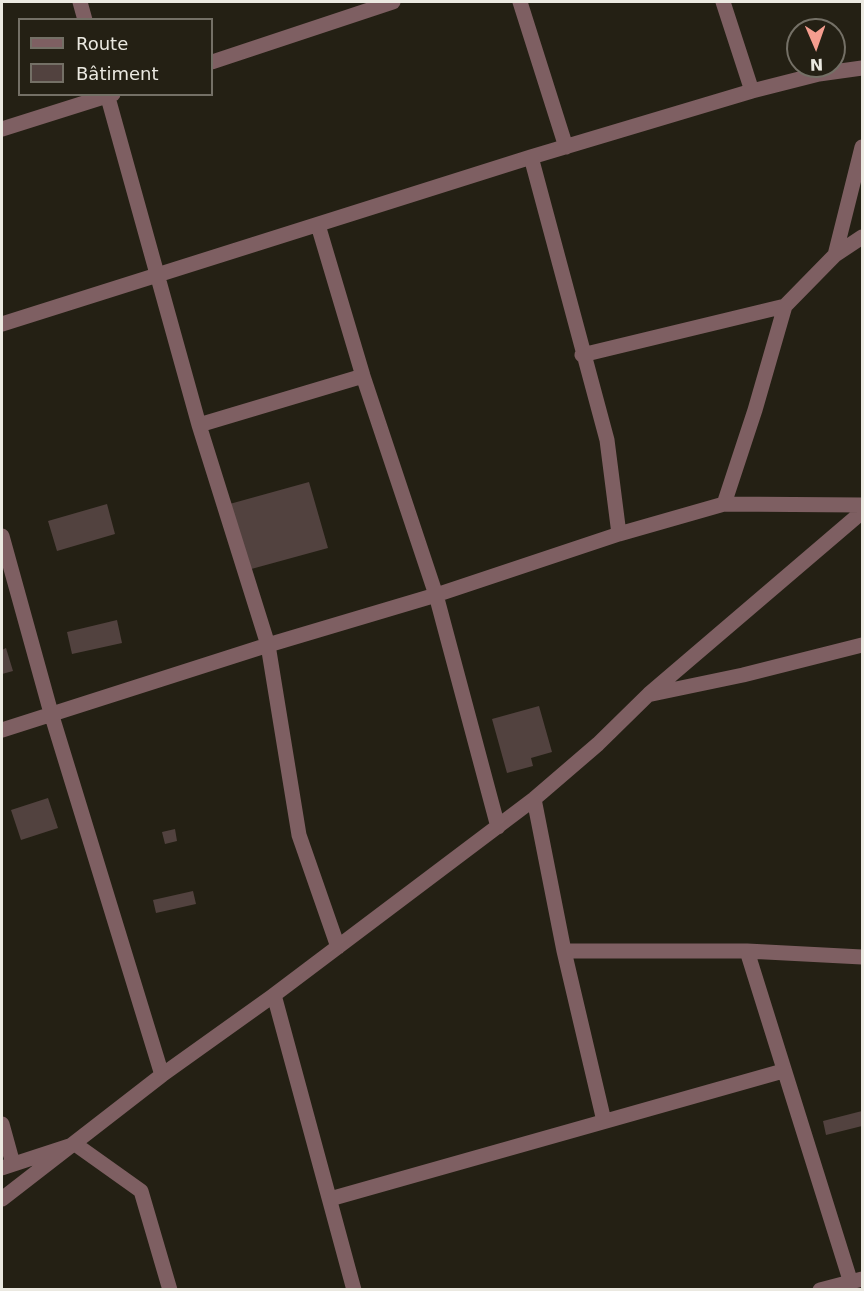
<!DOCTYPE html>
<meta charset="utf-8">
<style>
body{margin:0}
#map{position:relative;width:864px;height:1291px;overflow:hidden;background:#242014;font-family:"DejaVu Sans",sans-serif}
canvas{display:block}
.frame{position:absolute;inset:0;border:3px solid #ebe9e1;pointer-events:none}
.legend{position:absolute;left:18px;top:18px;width:195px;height:78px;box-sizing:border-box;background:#242014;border:2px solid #747066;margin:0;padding:8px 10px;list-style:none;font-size:18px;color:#ebe9e1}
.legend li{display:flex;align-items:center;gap:12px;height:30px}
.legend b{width:30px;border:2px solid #747066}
.north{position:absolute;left:786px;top:18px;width:60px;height:60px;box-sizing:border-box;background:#242014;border:2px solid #747066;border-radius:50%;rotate:178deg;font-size:16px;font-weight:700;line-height:24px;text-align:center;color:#ebe9e1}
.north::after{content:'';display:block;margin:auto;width:21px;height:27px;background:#f59d8f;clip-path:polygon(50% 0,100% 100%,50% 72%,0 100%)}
</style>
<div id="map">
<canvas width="864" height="1291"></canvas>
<div class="frame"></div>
<ul class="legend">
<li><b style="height:8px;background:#7e5f62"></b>Route</li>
<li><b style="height:16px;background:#52423f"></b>Bâtiment</li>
</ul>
<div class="north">N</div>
</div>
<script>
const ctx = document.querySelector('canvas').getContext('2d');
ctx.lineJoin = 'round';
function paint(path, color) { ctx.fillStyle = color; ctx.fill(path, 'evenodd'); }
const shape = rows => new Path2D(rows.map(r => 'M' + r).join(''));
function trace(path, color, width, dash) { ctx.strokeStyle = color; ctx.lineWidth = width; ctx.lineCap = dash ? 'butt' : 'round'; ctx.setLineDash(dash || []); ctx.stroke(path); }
paint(shape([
 [309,482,328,548,244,571,226,505],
 [107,504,115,534,57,551,48,521],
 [117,620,122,643,72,654,67,632],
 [6,648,13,671,2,674,2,650],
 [539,706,552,752,531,758,533,766,507,773,492,719],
 [48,798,58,828,21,840,11,810],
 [175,829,177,841,165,844,162,832],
 [193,891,196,904,156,913,153,900],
 [862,1111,862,1126,826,1135,823,1121]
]), '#52423f');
trace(shape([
 [80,2,85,20],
 [520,2,566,147],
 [723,2,752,91],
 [212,62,393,2],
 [107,94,199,425,268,645,299,835,338,947],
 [2,129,113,94],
 [531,157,607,440,619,534],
 [318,225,363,376,436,595,498,827],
 [835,255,862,237],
 [2,324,531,157,752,91,819,74,862,68],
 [582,355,785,306],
 [199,425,363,376],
 [724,504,755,410,785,306,835,255,862,147],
 [2,536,51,713,162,1075],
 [652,694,743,675,862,645],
 [2,730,268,645,436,595,619,534,724,504,862,505],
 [534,799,564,951,604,1121],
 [564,951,747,951,862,957],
 [747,951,851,1283],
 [274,995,354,1290],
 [2,1124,13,1164],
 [2,1168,75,1144,141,1191,170,1290],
 [2,1199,162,1075,274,995,534,799,598,744,649,694,862,512],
 [330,1199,783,1071],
 [820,1290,862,1279]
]), '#7e5f62', 15);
</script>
